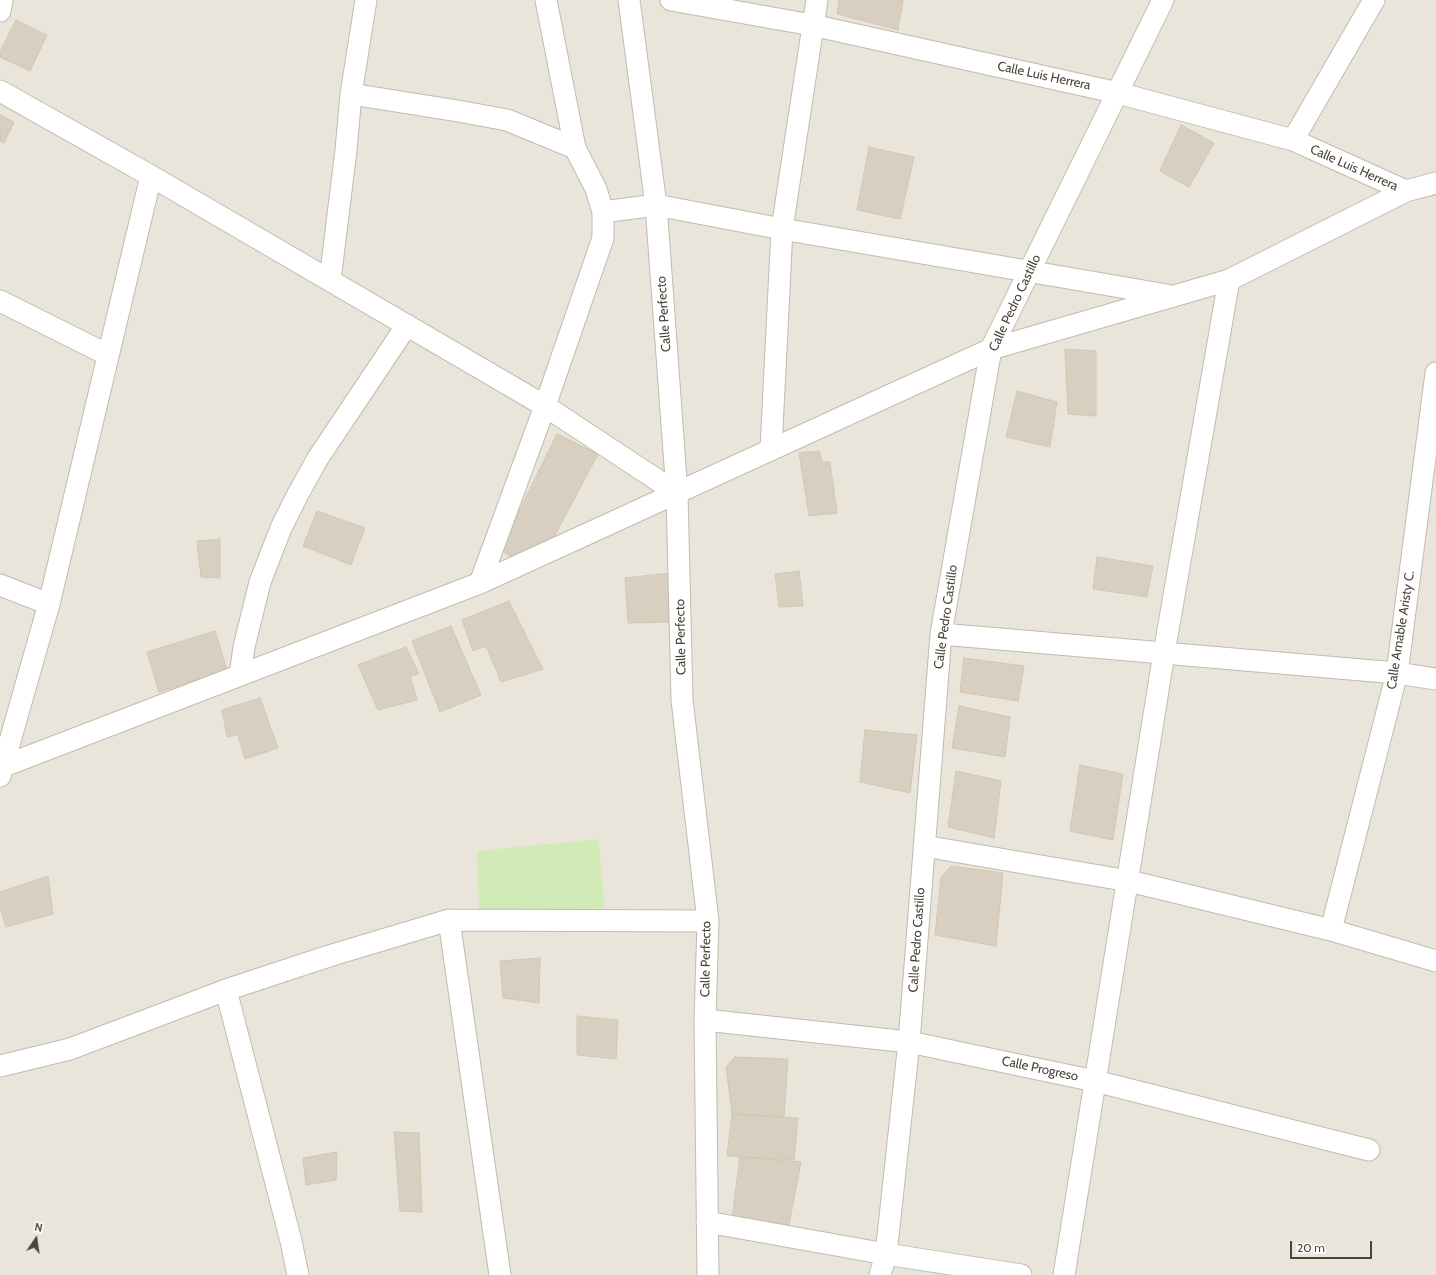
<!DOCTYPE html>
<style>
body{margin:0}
#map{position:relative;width:1436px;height:1275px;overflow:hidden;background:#f6f3ec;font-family:Cabin,sans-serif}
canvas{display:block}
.north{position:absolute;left:16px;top:1219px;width:40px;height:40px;-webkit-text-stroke:3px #fff;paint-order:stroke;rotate:13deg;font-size:11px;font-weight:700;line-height:16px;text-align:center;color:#4b4439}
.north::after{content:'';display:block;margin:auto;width:14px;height:18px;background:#4b4439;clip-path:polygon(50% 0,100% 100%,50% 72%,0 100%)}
.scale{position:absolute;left:1290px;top:1241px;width:82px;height:18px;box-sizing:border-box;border:2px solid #4b4439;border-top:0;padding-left:5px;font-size:12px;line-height:14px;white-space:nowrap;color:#4b4439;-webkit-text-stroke:3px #fff;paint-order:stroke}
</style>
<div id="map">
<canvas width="1436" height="1275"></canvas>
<div class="north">N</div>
<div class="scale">20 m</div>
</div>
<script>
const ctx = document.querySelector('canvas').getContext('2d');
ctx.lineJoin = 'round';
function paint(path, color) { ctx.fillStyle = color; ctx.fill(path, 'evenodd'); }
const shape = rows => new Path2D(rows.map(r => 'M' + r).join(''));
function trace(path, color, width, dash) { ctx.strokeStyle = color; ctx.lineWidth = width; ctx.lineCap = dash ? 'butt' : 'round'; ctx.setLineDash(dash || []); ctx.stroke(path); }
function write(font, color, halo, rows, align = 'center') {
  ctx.font = font + ' Cabin,sans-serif'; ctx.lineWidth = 3; ctx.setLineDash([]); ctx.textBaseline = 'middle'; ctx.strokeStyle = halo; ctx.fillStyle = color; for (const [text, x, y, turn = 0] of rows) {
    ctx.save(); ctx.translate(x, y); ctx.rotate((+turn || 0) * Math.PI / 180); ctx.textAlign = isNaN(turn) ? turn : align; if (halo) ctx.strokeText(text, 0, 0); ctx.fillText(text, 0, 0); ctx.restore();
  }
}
paint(shape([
 [0,0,1436,0,1436,1275,0,1275]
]), '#eae5da');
paint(shape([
 [599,839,604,908,479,918,477,851]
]), '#d2eab5');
const building = shape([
 [839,0,903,0,898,30,837,14,839,0],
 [16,20,47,35,30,71,0,57,0,52,16,20],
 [0,115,14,122,4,143,0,141,0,115],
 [1181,125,1214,143,1189,187,1160,171,1181,125],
 [869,147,914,157,900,219,857,210,869,147],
 [1065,349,1096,351,1096,416,1068,414,1065,349],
 [1017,391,1057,402,1050,447,1006,437,1017,391],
 [557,434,598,454,554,537,510,556,500,550,557,434],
 [819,451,822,462,830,462,837,513,809,516,799,453,819,451],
 [317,511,365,528,351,565,303,546,317,511],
 [220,539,220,578,201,577,197,541,220,539],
 [1097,557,1153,566,1147,597,1093,589,1097,557],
 [799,571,803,606,779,607,775,574,799,571],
 [670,573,670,622,628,623,625,578,670,573],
 [509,601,543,669,501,682,486,646,473,651,462,620,509,601],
 [451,626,481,695,440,712,412,641,451,626],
 [215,631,227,670,159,692,147,652,215,631],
 [406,647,419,674,410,676,417,700,378,710,358,665,406,647],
 [964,658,1024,666,1018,701,960,692,964,658],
 [260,698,278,748,245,759,238,735,227,737,222,710,260,698],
 [959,706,1010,717,1005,757,952,748,959,706],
 [865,730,917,735,910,793,860,782,865,730],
 [1080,765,1123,774,1113,840,1070,831,1080,765],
 [956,771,1001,781,994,838,948,827,956,771],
 [951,866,1003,873,996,946,935,935,941,877,951,866],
 [48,876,53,914,6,927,0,908,0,892,48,876],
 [540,958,539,1003,503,998,500,961,540,958],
 [577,1016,618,1020,616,1059,577,1055,577,1016],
 [735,1057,788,1059,784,1117,732,1114,726,1067,735,1057],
 [732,1114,798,1118,794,1160,727,1156,732,1114],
 [394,1132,419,1133,422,1212,400,1211,394,1132],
 [337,1152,336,1180,306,1185,303,1158,337,1152],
 [740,1157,801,1162,787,1235,731,1226,740,1157]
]);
paint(building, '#d8cfc1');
trace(building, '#d3c7b4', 1);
const minor = shape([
 [629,0,656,205,677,493,682,700,708,921,705,1020,708,1275],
 [671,0,812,25,1118,93,1293,140,1406,191],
 [0,11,2,0],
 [0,91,151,176,545,406,677,493],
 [351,94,366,0],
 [1293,140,1374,0],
 [603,212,656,205,782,229,1167,295],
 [330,280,346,150,351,94,458,111,507,120,575,148],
 [0,301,108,355],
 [771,449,782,229,817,0],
 [480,583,545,406,603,238,603,212,596,189,575,148,546,0],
 [0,585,49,604],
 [941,634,1397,673,1436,679],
 [240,675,244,647,260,582,281,528,298,494,318,458,407,325],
 [4,766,480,583,991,349,1229,280,1406,191,1436,183],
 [0,776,49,604,151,176],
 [924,846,1129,881,1331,930,1436,961],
 [449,920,500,1275],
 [1331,930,1397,673,1436,373],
 [226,990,291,1241,298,1275],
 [705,1020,909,1042,1095,1081,1369,1150],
 [0,1066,70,1049,226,990,329,956,449,920,708,921],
 [707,1222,886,1254,1021,1275],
 [880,1275,886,1254,909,1042,941,634,991,349,1163,0],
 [1064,1275,1164,653,1229,280]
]);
trace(minor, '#c2bbae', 23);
trace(minor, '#fff', 21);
write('13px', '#4b4439', '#fff', [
 ["Calle Luis Herrera",1044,76,12],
 ["Calle Luis Herrera",1354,168,24],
 ["Calle Pedro Castillo",1015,303,-65],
 ["Calle Perfecto",664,314,-94],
 ["Calle Pedro Castillo",946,617,-82],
 ["Calle Amable Aristy C.",1401,630,-81],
 ["Calle Perfecto",681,637,-91],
 ["Calle Pedro Castillo",917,940,-86],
 ["Calle Perfecto",706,959,-89],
 ["Calle Progreso",1040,1069,12]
]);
</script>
